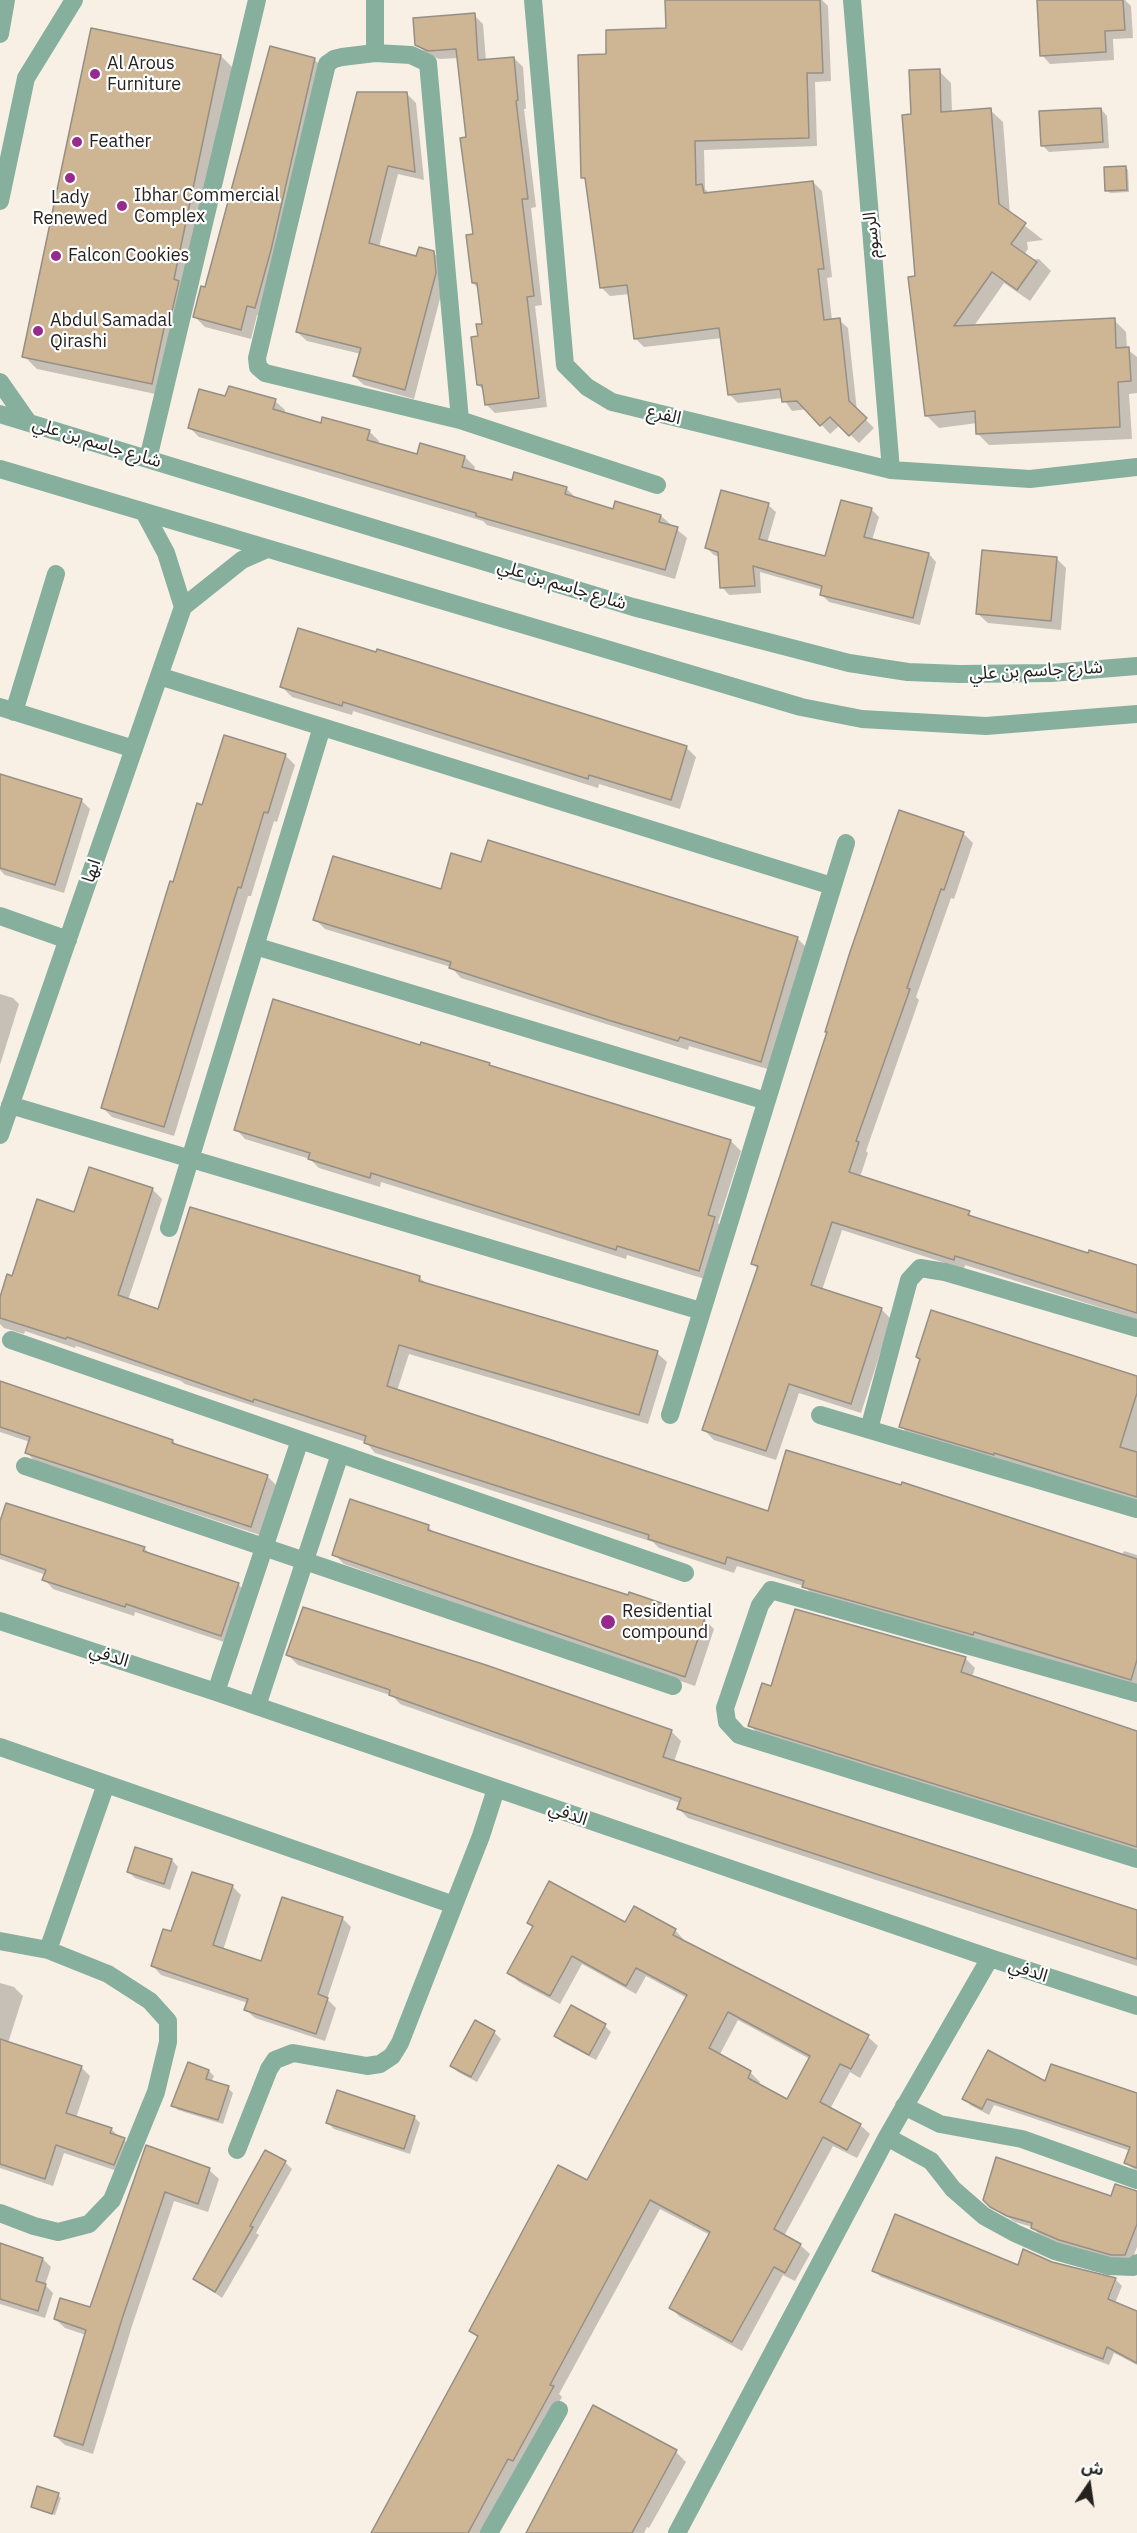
<!DOCTYPE html>
<meta charset="utf-8">
<style>
body{margin:0}
#map{position:relative;width:1137px;height:2533px;overflow:hidden;background:#f8f0e5;font-family:"IBM Plex Sans","Noto Sans Arabic",sans-serif}
canvas{display:block}
.north{position:absolute;left:1059px;top:2455px;width:60px;height:60px;-webkit-text-stroke:4px #fefefe;paint-order:stroke;rotate:13deg;font-size:16px;font-weight:700;line-height:24px;text-align:center;color:#24211e}
.north::after{content:'';display:block;margin:auto;width:21px;height:27px;background:#24211e;clip-path:polygon(50% 0,100% 100%,50% 72%,0 100%)}
</style>
<div id="map">
<canvas width="1137" height="2533"></canvas>
<div class="north">ش</div>
</div>
<script>
const ctx = document.querySelector('canvas').getContext('2d');
ctx.lineJoin = 'round';
function paint(path, color) { ctx.fillStyle = color; ctx.fill(path, 'evenodd'); }
const shape = rows => new Path2D(rows.map(r => 'M' + r).join(''));
function trace(path, color, width, dash) { ctx.strokeStyle = color; ctx.lineWidth = width; ctx.lineCap = dash ? 'butt' : 'round'; ctx.setLineDash(dash || []); ctx.stroke(path); }
function write(font, color, halo, rows, align = 'center') {
  ctx.font = font + ' "IBM Plex Sans","Noto Sans Arabic",sans-serif'; ctx.lineWidth = 4.5; ctx.setLineDash([]); ctx.textBaseline = 'middle'; ctx.strokeStyle = halo; ctx.fillStyle = color; for (const [text, x, y, turn = 0] of rows) {
    ctx.save(); ctx.translate(x, y); ctx.rotate((+turn || 0) * Math.PI / 180); ctx.textAlign = isNaN(turn) ? turn : align; if (halo) ctx.strokeText(text, 0, 0); ctx.fillText(text, 0, 0); ctx.restore();
  }
}
paint(shape([
 [667,0,822,0,828,6,831,81,815,82,817,146,704,150,705,189,710,194,813,182,822,191,832,277,827,278,832,320,839,320,848,328,857,411,874,428,859,443,840,425,830,434,807,409,792,411,783,398,738,403,729,394,722,338,644,347,635,338,630,294,610,296,601,287,587,181,582,177,608,56,668,29],
 [1039,0,1125,0,1131,6,1133,38,1113,39,1114,60,1050,64,1042,55],
 [474,15,483,24,486,61,514,58,523,67,526,109,524,109,536,207,531,208,542,305,535,306,547,407,495,413,486,404,485,391,478,385,479,338,484,325,479,289,473,283,474,235,468,138,459,58,439,59,426,53,416,44],
 [221,56,234,69,165,396,37,369,24,356],
 [315,60,325,70,265,317,257,315,251,339,205,327,195,317,206,289],
 [939,71,951,83,952,113,990,110,1003,122,1010,214,1043,240,1027,242,1028,249,1023,256,1027,260,1039,259,1051,271,1030,301,1004,283,974,326,1114,320,1126,332,1127,349,1137,357,1137,393,1129,394,1132,439,989,445,977,433,977,423,939,428,926,415,916,278,912,116],
 [406,93,416,103,424,180,398,174,379,247,417,257,433,252,442,262,444,283,414,399,364,385,354,376,361,354,307,341,297,332],
 [1101,109,1107,116,1109,148,1049,152,1042,145],
 [1125,167,1128,170,1129,192,1110,193,1107,190],
 [226,398,275,401,285,410,284,414,322,425,369,431,379,441,378,444,418,456,421,445,465,457,475,467,473,472,513,482,566,488,577,499,614,510,661,516,687,538,675,579,487,525,483,521,199,437,189,427],
 [768,505,776,512,767,543,826,558,871,509,879,517,872,540,929,554,936,562,920,625,829,602,822,595,823,590,760,572,761,593,729,595,722,587,720,557,714,555,707,548],
 [1056,558,1066,568,1061,630,988,623,978,614],
 [282,687,686,747,696,757,680,809,599,784,598,788,353,711,352,715,292,697],
 [285,755,295,765,277,822,274,821,251,896,248,896,174,1136,112,1117,103,1108,174,884,203,806],
 [0,776,81,800,90,809,64,893,5,875,0,870],
 [963,833,973,843,954,899,951,898,916,997,919,1000,866,1151,868,1153,860,1177,969,1213,975,1219,1089,1255,1137,1267,1137,1319,965,1265,964,1269,842,1230,822,1290,881,1309,891,1319,861,1413,799,1393,776,1460,714,1440,704,1430,758,1269,752,1263],
 [442,891,797,938,807,948,771,1070,689,1046,688,1050,461,978,451,967,325,929,315,919],
 [0,994,13,998,19,1004,0,1065],
 [421,1047,489,1065,492,1068,731,1141,741,1151,718,1223,724,1229,708,1280,627,1255,626,1259,381,1182,380,1187,319,1168,310,1159,245,1139,236,1129],
 [152,1189,162,1199,128,1300,159,1311,419,1277,428,1285,657,1353,667,1362,648,1424,409,1354,397,1391,769,1513,1122,1556,1124,1551,1137,1555,1137,1687,814,1596,804,1586,737,1566,734,1573,659,1548,653,1542,375,1453,366,1442,185,1384,181,1381,76,1346,75,1348,25,1331,24,1334,4,1328,0,1324,0,1302,13,1278,75,1213],
 [918,1357,1137,1377,1137,1503,910,1436,901,1426,921,1360],
 [0,1383,173,1441,179,1447,267,1476,276,1485,260,1535,35,1461,26,1452,30,1442,0,1432],
 [0,1526,144,1548,151,1555,238,1584,247,1594,230,1644,135,1612,134,1616,53,1589,44,1579,46,1575,0,1559],
 [428,1527,436,1534,704,1619,714,1629,695,1686,344,1564,334,1554],
 [288,1655,671,1731,681,1741,674,1762,906,1835,910,1840,1137,1913,1137,1966,688,1818,679,1809,680,1803,400,1704,393,1696,298,1665],
 [965,1658,975,1668,972,1677,1137,1733,1137,1853,760,1735,750,1726,772,1688],
 [172,1860,178,1867,170,1890,135,1878,129,1872],
 [232,1886,241,1895,223,1950,261,1963,283,1899,343,1919,351,1927,327,1999,336,2008,325,2041,255,2018,246,2010,248,2003,161,1975,153,1966,172,1933],
 [529,1923,626,1924,675,1930,684,1940,683,1942,868,2037,878,2046,860,2078,850,2072,830,2109,860,2125,870,2134,857,2158,833,2146,784,2236,800,2245,810,2254,795,2281,783,2275,742,2351,680,2317,671,2308,710,2235,660,2209,559,2394,562,2397,522,2470,482,2533,371,2533,478,2338,470,2330,588,2182,687,1998,646,1976,636,1994,582,1964,560,2004,519,1982,509,1973,534,1928],
 [738,2020,810,2059,787,2101,758,2085,760,2082,750,2072,719,2056],
 [0,1983,14,1987,23,1996,8,2043,81,2067,90,2076,76,2118,111,2129,133,2148,123,2173,64,2153,53,2186,0,2168],
 [475,2022,494,2032,501,2039,477,2082,458,2072,452,2066],
 [605,2026,611,2032,596,2060,562,2042,556,2036],
 [189,2064,209,2071,214,2076,211,2082,228,2088,233,2093,223,2124,178,2110,173,2105],
 [1046,2083,1137,2095,1137,2171,1125,2163,1130,2151,994,2105,989,2115,970,2105,964,2098],
 [414,2117,420,2123,410,2154,334,2129,327,2122],
 [147,2147,209,2170,219,2179,208,2212,174,2201,132,2326,93,2454,65,2445,55,2436,86,2335,65,2328,55,2319,91,2309],
 [266,2152,285,2162,292,2169,256,2233,259,2235,222,2298,195,2279],
 [1137,2192,1137,2247,1131,2262,1119,2261,1067,2247,1039,2234,1032,2227,1015,2222,992,2207,1112,2198],
 [0,2245,43,2259,51,2267,45,2285,53,2293,45,2318,0,2304],
 [1051,2263,1115,2279,1122,2286,1115,2303,1137,2313,1137,2365,1114,2353,1109,2365,881,2277,874,2271,1019,2267],
 [1113,2281,1116,2281,1106,2306,1103,2305],
 [676,2452,686,2462,649,2528,647,2527,644,2533,527,2533],
 [58,2495,61,2498,55,2515,32,2507]
]), '#0003');
const building = shape([
 [665,0,820,0,823,73,807,73,809,138,695,141,696,185,702,184,704,193,813,181,824,269,818,269,824,320,840,318,849,401,867,418,849,436,830,417,820,426,797,401,782,402,780,389,728,395,719,328,634,339,627,285,600,288,585,178,581,178,578,55,606,54,606,30,666,28,665,0],
 [1037,0,1123,0,1125,30,1105,31,1106,52,1040,56,1037,0],
 [475,13,478,60,514,57,518,100,516,101,528,199,522,199,534,296,527,297,539,398,485,405,482,385,477,385,471,337,478,336,476,324,482,324,477,283,472,283,466,235,473,234,460,138,466,137,456,49,428,51,415,45,413,18,475,13],
 [91,28,221,55,174,279,179,281,172,311,168,310,152,384,22,357,91,28],
 [270,46,315,58,271,250,255,308,247,306,241,330,193,317,201,286,205,287,270,46],
 [940,69,941,112,991,108,999,204,1026,223,1011,244,1037,262,1017,290,992,272,954,326,1115,318,1116,348,1129,347,1131,381,1118,382,1120,427,976,434,975,411,925,416,908,277,915,276,902,115,911,114,909,70,940,69],
 [357,92,407,92,415,172,388,166,369,243,416,256,419,247,434,251,436,273,405,390,353,376,361,348,296,332,357,92],
 [1101,108,1103,142,1041,146,1039,111,1101,108],
 [1126,166,1127,190,1105,191,1104,167,1126,166],
 [229,386,276,399,273,409,321,423,322,417,370,430,367,440,417,454,420,443,465,456,462,467,512,480,514,472,567,487,565,494,613,509,615,501,661,515,659,522,678,527,665,570,476,516,476,513,188,428,199,389,225,396,229,386],
 [721,490,769,503,759,539,825,556,841,500,872,508,864,537,929,553,913,618,820,595,822,586,753,566,755,586,720,588,718,552,705,548,721,490],
 [982,550,1057,557,1051,621,976,614,982,550],
 [298,628,376,652,377,649,687,746,671,800,589,775,588,779,343,702,342,706,280,687,298,628],
 [224,735,286,754,268,813,264,812,241,888,238,887,164,1127,101,1108,170,881,173,882,197,803,202,805,224,735],
 [0,774,82,799,55,885,0,868,0,774],
 [899,810,964,832,944,890,941,889,907,988,910,989,856,1141,859,1142,849,1172,970,1211,968,1215,1088,1253,1089,1250,1137,1265,1137,1313,955,1256,954,1260,832,1222,811,1285,882,1308,851,1404,789,1384,766,1451,702,1430,758,1266,751,1264,827,1032,825,1032,850,952,899,810],
 [488,840,798,937,761,1062,680,1037,678,1041,608,1020,449,968,451,962,313,920,333,856,441,889,451,853,481,862,488,840],
 [273,999,420,1045,421,1042,490,1063,489,1065,731,1140,708,1215,715,1217,699,1271,617,1246,616,1250,371,1173,370,1178,308,1159,310,1153,234,1130,273,999],
 [89,1167,153,1188,118,1295,158,1309,190,1207,420,1276,419,1281,658,1351,639,1415,399,1345,387,1386,768,1511,786,1450,901,1485,902,1482,1137,1559,1137,1660,1131,1680,974,1632,973,1635,802,1587,804,1581,727,1557,725,1564,648,1539,649,1535,364,1443,366,1436,254,1399,253,1402,67,1337,66,1339,0,1318,0,1297,7,1274,12,1276,37,1199,74,1212,89,1167],
 [931,1310,1137,1376,1137,1393,1120,1447,1137,1452,1137,1497,994,1453,994,1455,899,1427,920,1359,916,1357,931,1310],
 [0,1381,173,1440,172,1443,268,1475,251,1527,25,1453,30,1437,0,1427,0,1381],
 [350,1499,429,1525,428,1530,534,1565,628,1595,629,1592,705,1618,685,1677,332,1555,350,1499],
 [6,1503,145,1547,143,1551,239,1583,221,1636,126,1604,125,1607,42,1580,46,1570,0,1554,0,1521,6,1503],
 [303,1607,486,1665,672,1730,663,1757,1137,1910,1137,1959,677,1809,681,1798,389,1695,390,1690,286,1655,303,1607],
 [795,1609,966,1657,961,1672,1137,1731,1137,1847,748,1726,762,1683,771,1686,795,1609],
 [135,1847,172,1859,164,1884,127,1872,135,1847],
 [192,1872,233,1885,213,1945,261,1961,282,1897,343,1917,318,1994,328,1998,316,2034,244,2010,248,1999,151,1966,163,1929,171,1931,192,1872],
 [549,1881,625,1922,634,1906,676,1929,673,1935,869,2035,851,2069,840,2064,820,2102,861,2124,847,2150,823,2137,774,2229,801,2244,785,2273,774,2267,732,2342,669,2308,710,2232,650,2200,550,2385,554,2386,513,2461,508,2459,468,2533,371,2533,478,2336,469,2331,558,2165,587,2180,687,1995,636,1968,626,1986,572,1956,550,1996,507,1973,533,1926,527,1923,549,1881],
 [728,2012,810,2056,787,2099,748,2078,751,2071,709,2048,728,2012],
 [571,2005,606,2024,589,2055,554,2036,571,2005],
 [475,2020,495,2031,471,2077,450,2066,475,2020],
 [0,2039,82,2066,66,2113,112,2128,110,2133,125,2138,114,2165,56,2145,45,2179,0,2164,0,2039],
 [988,2050,1045,2081,1051,2064,1137,2093,1137,2168,1124,2163,1130,2147,987,2099,982,2109,962,2099,988,2050],
 [188,2062,209,2070,206,2079,229,2086,218,2120,171,2106,188,2062],
 [337,2090,415,2116,404,2149,326,2123,337,2090],
 [146,2145,210,2168,198,2204,165,2192,123,2316,83,2445,54,2436,86,2330,54,2319,60,2298,90,2307,146,2145],
 [265,2150,286,2161,250,2226,253,2227,215,2292,193,2279,265,2150],
 [996,2157,1111,2196,1115,2184,1137,2191,1137,2224,1125,2255,1111,2255,1059,2240,1031,2228,1032,2223,1007,2216,990,2207,983,2200,996,2157],
 [895,2214,1018,2265,1023,2249,1052,2262,1116,2278,1108,2299,1137,2311,1137,2363,1107,2347,1103,2359,872,2271,895,2214],
 [0,2243,43,2258,36,2281,46,2284,38,2311,0,2299,0,2243],
 [593,2405,677,2450,632,2533,526,2533,593,2405],
 [37,2486,59,2493,52,2514,31,2507,37,2486]
]);
paint(building, '#ceb593');
trace(building, '#968f85', 1.5);
trace(shape([
 [375,0,375,53,342,57,334,59,327,64,257,358,258,367,265,373,460,420,657,485],
 [533,0,565,365,587,387,612,402,891,470,1030,479,1137,467],
 [852,0,891,470],
 [0,34,6,0],
 [375,53,411,55,428,63,460,420],
 [0,201,26,78,74,0],
 [0,382,28,422],
 [0,414,633,607,849,663,908,672,959,674,1051,673,1137,666],
 [148,459,257,0],
 [0,469,801,707,862,719,986,726,1137,714],
 [144,512,166,553,183,607],
 [159,676,832,886],
 [0,707,134,749],
 [14,712,56,574],
 [0,916,68,940],
 [255,946,766,1101],
 [10,1105,701,1311],
 [0,1135,183,607,242,560,267,549],
 [169,1228,322,727],
 [11,1340,685,1573],
 [670,1415,846,843],
 [820,1415,1137,1509],
 [869,1429,909,1280,920,1268,945,1272,1137,1328],
 [25,1466,673,1686],
 [0,1621,216,1692,990,1958,1137,2006],
 [216,1692,300,1440],
 [1137,1693,771,1590,760,1605,725,1708,727,1722,739,1735,1137,1859],
 [257,1706,340,1454],
 [0,1747,454,1905],
 [0,1941,48,1950,108,1974,150,2001,168,2021,168,2042,156,2092,112,2200,89,2224,58,2232,34,2226,0,2213],
 [48,1950,106,1784],
 [904,2106,940,2124,1022,2139,1137,2180],
 [887,2137,931,2161,953,2189,984,2216,1015,2233,1055,2251,1109,2266,1133,2267,1137,2263],
 [237,2150,269,2069,275,2060,293,2053,367,2066,380,2064,392,2056,400,2043,481,1836,496,1789],
 [489,2533,559,2410],
 [677,2533,887,2137,990,1958]
]), '#86af9e', 18);
for (const [x, y, r, color] of [
 [95,74,6,"#962b8d"],
 [77,142,6,"#962b8d"],
 [70,178,6,"#962b8d"],
 [122,206,6,"#962b8d"],
 [56,256,6,"#962b8d"],
 [38,331,6,"#962b8d"],
 [608,1622,8,"#962b8d"]
]) { const dot = new Path2D(); dot.arc(x, y, r, 0, 2 * Math.PI); ctx.fillStyle = color; ctx.fill(dot); trace(dot, '#fefefe', 2); }
write('18px', '#24211e', '#fefefe', [
 ["Al Arous",107,64],
 ["Furniture",107,85],
 ["Feather",89,142],
 ["Ibhar Commercial",134,196],
 ["Complex",134,217],
 ["Lady",70,198,"center"],
 ["Renewed",70,219,"center"],
 ["Falcon Cookies",68,256],
 ["Abdul Samadal",50,321],
 ["Qirashi",50,342],
 ["Residential",622,1612],
 ["compound",622,1633]
], 'left');
write('18px', '#24211e', '#fefefe', [
 ["الرسوم",872,235,-95],
 ["الفرع",664,415,14],
 ["شارع جاسم بن علي",97,443,17],
 ["شارع جاسم بن علي",562,585,17],
 ["شارع جاسم بن علي",1036,671,-3],
 ["ابها",92,871,-71],
 ["الدفي",109,1656,18],
 ["الدفي",568,1814,19],
 ["الدفي",1028,1971,18]
]);
</script>
